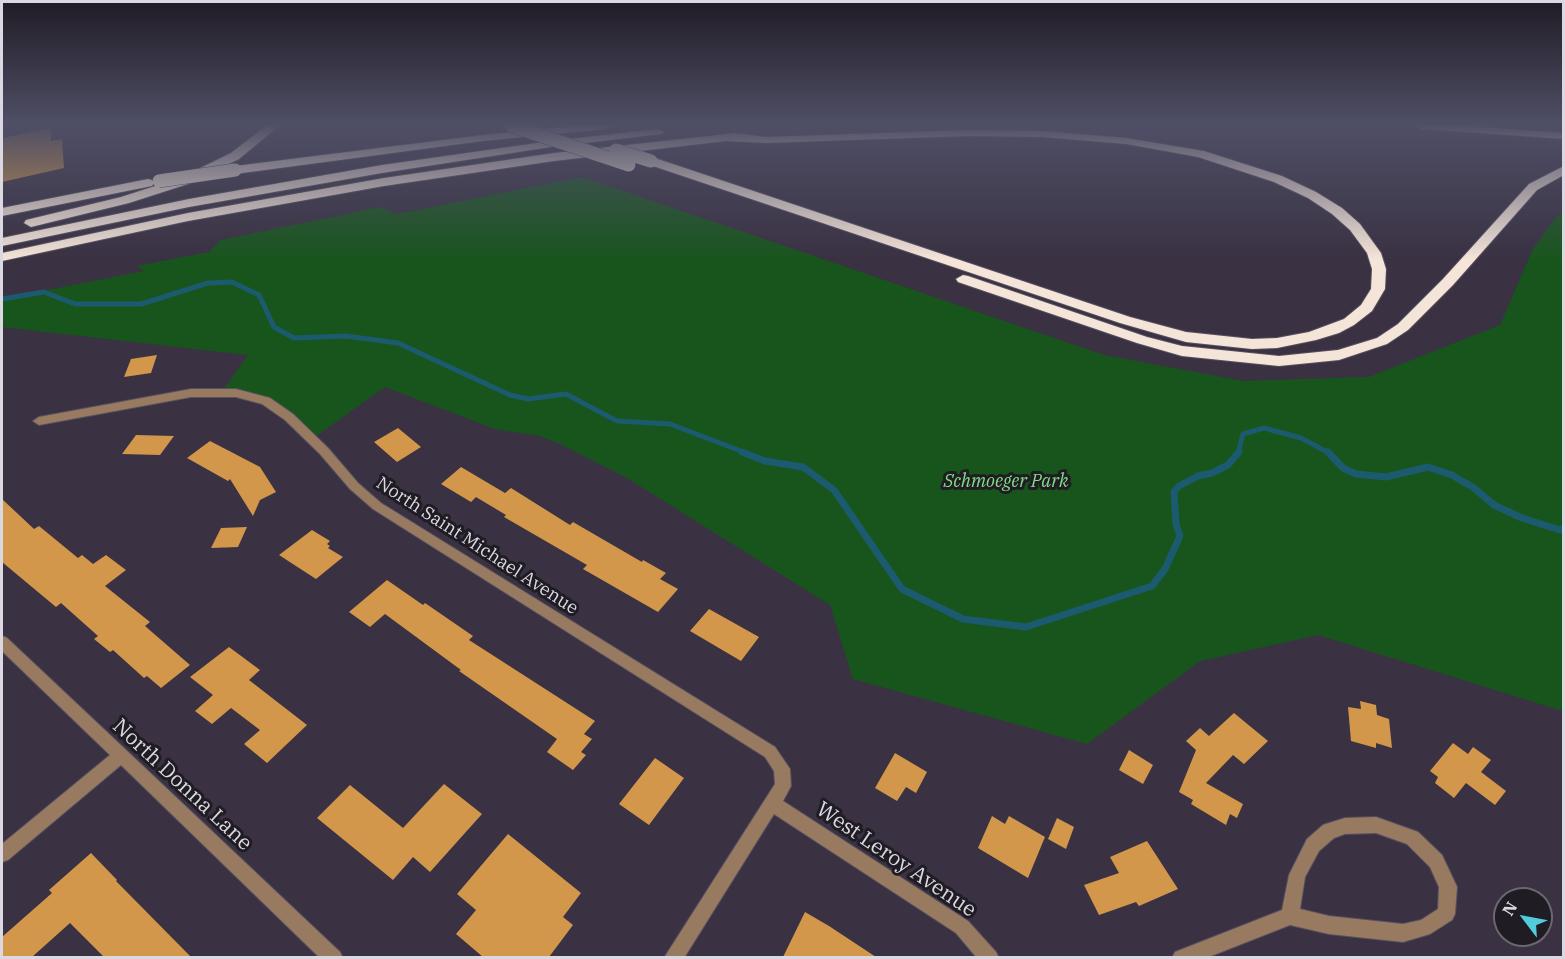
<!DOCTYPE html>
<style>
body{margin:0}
#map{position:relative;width:1565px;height:959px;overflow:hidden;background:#3a3243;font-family:"IBM Plex Serif",serif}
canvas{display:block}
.frame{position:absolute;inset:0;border:3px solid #dcd8e2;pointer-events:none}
.north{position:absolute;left:1493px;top:887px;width:60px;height:60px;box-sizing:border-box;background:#1f1c23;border:2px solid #6b676f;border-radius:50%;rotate:302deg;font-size:16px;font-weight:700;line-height:24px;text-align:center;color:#dcd8e2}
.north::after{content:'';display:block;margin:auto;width:21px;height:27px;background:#52cbda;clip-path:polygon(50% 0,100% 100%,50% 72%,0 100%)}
</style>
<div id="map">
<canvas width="1565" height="959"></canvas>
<div class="frame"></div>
<div class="north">N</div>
</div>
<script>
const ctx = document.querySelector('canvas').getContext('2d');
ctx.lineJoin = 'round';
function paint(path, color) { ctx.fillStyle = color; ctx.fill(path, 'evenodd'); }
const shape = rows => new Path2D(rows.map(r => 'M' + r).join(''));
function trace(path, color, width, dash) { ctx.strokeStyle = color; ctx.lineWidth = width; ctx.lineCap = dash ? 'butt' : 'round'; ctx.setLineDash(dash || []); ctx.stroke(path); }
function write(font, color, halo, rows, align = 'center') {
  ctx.font = font + ' "IBM Plex Serif",serif'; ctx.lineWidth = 6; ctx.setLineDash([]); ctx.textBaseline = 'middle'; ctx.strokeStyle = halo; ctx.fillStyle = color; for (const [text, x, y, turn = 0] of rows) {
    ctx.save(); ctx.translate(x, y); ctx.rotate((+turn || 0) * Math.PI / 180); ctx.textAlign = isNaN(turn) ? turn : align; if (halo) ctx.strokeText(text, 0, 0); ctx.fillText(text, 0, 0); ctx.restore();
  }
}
paint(shape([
 [582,177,1104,355,1243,381,1369,377,1500,325,1533,249,1558,215,1563,213,1563,711,1318,635,1200,661,1087,744,853,679,830,605,627,478,558,443,539,436,495,429,385,387,312,439,269,403,222,392,248,355,2,327,2,299,144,271,137,266,209,252,221,240,380,207,397,214]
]), '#18551d');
trace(shape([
 [2,299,44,292,75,304,141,304,208,283,232,282,259,295,274,327,294,338,346,336,398,343,510,395,528,399,566,394,617,421,670,424,746,453],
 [1238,453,1243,434,1264,428,1301,438,1329,453]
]), '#1c5a6f', 5);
trace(shape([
 [742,452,765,461,803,467,834,490,902,589,963,619,1026,627,1152,586,1165,569,1180,536,1176,524,1174,492,1179,486,1198,476,1212,473,1228,465,1239,452],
 [1328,452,1343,468,1356,474,1386,477,1428,467,1452,475,1474,488,1494,505,1522,518,1560,530,1564,528]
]), '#1c5a6f', 7);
paint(shape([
 [51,128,51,141,62,139,64,168,2,182,2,138],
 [157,355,151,373,124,377,131,359],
 [398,428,421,447,397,462,374,442],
 [136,435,174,436,160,455,122,454],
 [210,441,260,467,276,492,260,500,253,516,230,479,228,481,187,458],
 [461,467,505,493,511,488,570,525,573,522,642,562,643,560,666,573,660,579,678,589,658,612,583,569,587,565,504,517,506,515,476,497,471,502,441,484],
 [2,499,34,529,39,526,78,558,82,555,93,564,106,555,126,570,105,586,150,622,145,626,190,665,161,688,147,676,144,678,113,650,110,652,94,639,98,636,61,603,56,607,2,562],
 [247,527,238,547,211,548,221,528],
 [312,530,330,541,327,544,330,546,328,548,343,557,316,579,279,555],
 [387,580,423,605,425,603,473,636,469,640,595,721,584,734,592,739,581,752,586,755,573,770,547,752,557,739,459,671,461,670,385,614,370,627,349,612],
 [709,609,759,637,741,661,690,631],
 [229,647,260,670,249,680,307,725,267,763,244,744,260,730,231,708,212,724,195,711,213,695,190,677],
 [1360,701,1376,705,1377,715,1389,719,1392,748,1376,743,1376,748,1351,741,1348,707,1361,709],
 [1234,713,1268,741,1244,764,1233,755,1206,783,1243,804,1237,818,1230,814,1226,825,1191,804,1193,800,1179,792,1196,750,1186,741,1200,728,1209,736],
 [1453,743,1468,754,1473,747,1491,760,1481,772,1506,791,1495,805,1466,783,1454,798,1435,783,1438,777,1430,771],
 [1129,750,1153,765,1143,784,1119,770],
 [895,753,927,772,916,793,906,787,897,801,875,788],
 [655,758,684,778,649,825,619,804],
 [444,784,482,814,430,872,413,857,393,880,317,818,350,785,403,828],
 [992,816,1005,824,1009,816,1045,837,1028,878,978,848],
 [1057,818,1074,827,1066,849,1048,839],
 [508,834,581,893,563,917,573,925,549,957,483,957,456,934,476,910,457,894],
 [1147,841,1178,889,1139,906,1136,902,1099,915,1084,885,1119,873,1110,857],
 [91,853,117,880,116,881,191,957,104,957,70,923,32,957,2,957,2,937,52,893,49,890],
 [805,912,829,926,876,957,783,957]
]), '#d2974b');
const street = shape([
 [191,389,236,389,270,398,293,414,328,448,358,483,381,503,775,747,790,769,791,786,783,801,968,921,996,952,999,958,977,958,956,933,774,814,684,958,664,958,775,784,774,771,765,757,373,509,350,489,320,454,285,420,262,404,236,397,191,397,39,425,33,421,39,417,191,389],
 [2,636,7,638,126,750,340,952,343,958,320,958,121,765,8,860,2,862,2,844,110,755,2,651,2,636],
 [1376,817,1418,832,1442,855,1457,887,1455,914,1452,920,1430,934,1403,942,1329,934,1290,925,1206,958,1172,958,1175,952,1282,910,1289,875,1307,839,1323,825,1329,823,1345,818,1376,817],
 [1376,833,1407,844,1430,867,1439,887,1438,909,1421,920,1403,924,1329,916,1300,909,1305,877,1319,851,1334,838,1345,834,1376,833]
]);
const highway = shape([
 [266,126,279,126,239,159,188,184,129,203,31,227,24,223,26,220,121,197,180,178,231,153,266,126],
 [574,126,611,126,605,129,483,141,235,174,229,170,235,166,483,135,574,126],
 [1416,126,1465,126,1564,133,1564,139,1422,129,1416,126],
 [658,129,664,132,662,134,551,147,382,173,189,207,2,246,2,238,189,199,382,165,551,141,658,129],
 [968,130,1042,131,1126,138,1204,151,1282,176,1316,192,1342,208,1360,224,1381,253,1386,269,1385,289,1372,311,1354,325,1339,333,1316,340,1277,348,1252,349,1186,342,1120,323,647,164,645,161,647,158,655,158,1130,317,1186,332,1252,339,1277,338,1309,332,1344,319,1361,305,1371,289,1372,269,1367,253,1350,230,1332,214,1308,198,1274,182,1198,157,1126,144,1042,137,968,136,766,143,726,141,554,161,384,186,188,221,2,261,2,253,188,213,384,178,554,153,736,133,766,137,968,130],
 [1564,166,1564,175,1537,190,1453,285,1408,330,1387,344,1339,360,1279,366,1182,356,1137,343,958,282,956,279,963,275,968,276,1147,337,1182,346,1279,356,1338,350,1377,338,1398,324,1443,279,1529,184,1564,166],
 [148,179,152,180,154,183,152,186,2,216,2,208,148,179]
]);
trace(street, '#575060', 2);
trace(highway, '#575060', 2);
paint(street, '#987a61');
paint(highway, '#f5e5d9');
const highwayBridge = shape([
 [512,126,629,165],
 [616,150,651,161],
 [159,181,235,170]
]);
trace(highwayBridge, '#575060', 14, []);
trace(highwayBridge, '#f5e5d9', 13);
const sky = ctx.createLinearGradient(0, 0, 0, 260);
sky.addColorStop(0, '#201c25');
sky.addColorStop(0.48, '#4f4f66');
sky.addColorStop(1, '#4f4f6600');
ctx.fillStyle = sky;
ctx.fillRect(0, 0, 1565, 260);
write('italic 18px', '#83db84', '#1f1c23', [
 ["Schmoeger Park",1006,482]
]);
write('18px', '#dcd8e2', '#1f1c23', [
 ["North Saint Michael Avenue",477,546,33]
]);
write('21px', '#dcd8e2', '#1f1c23', [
 ["North Donna Lane",182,785,43],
 ["West Leroy Avenue",896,860,34]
]);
</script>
